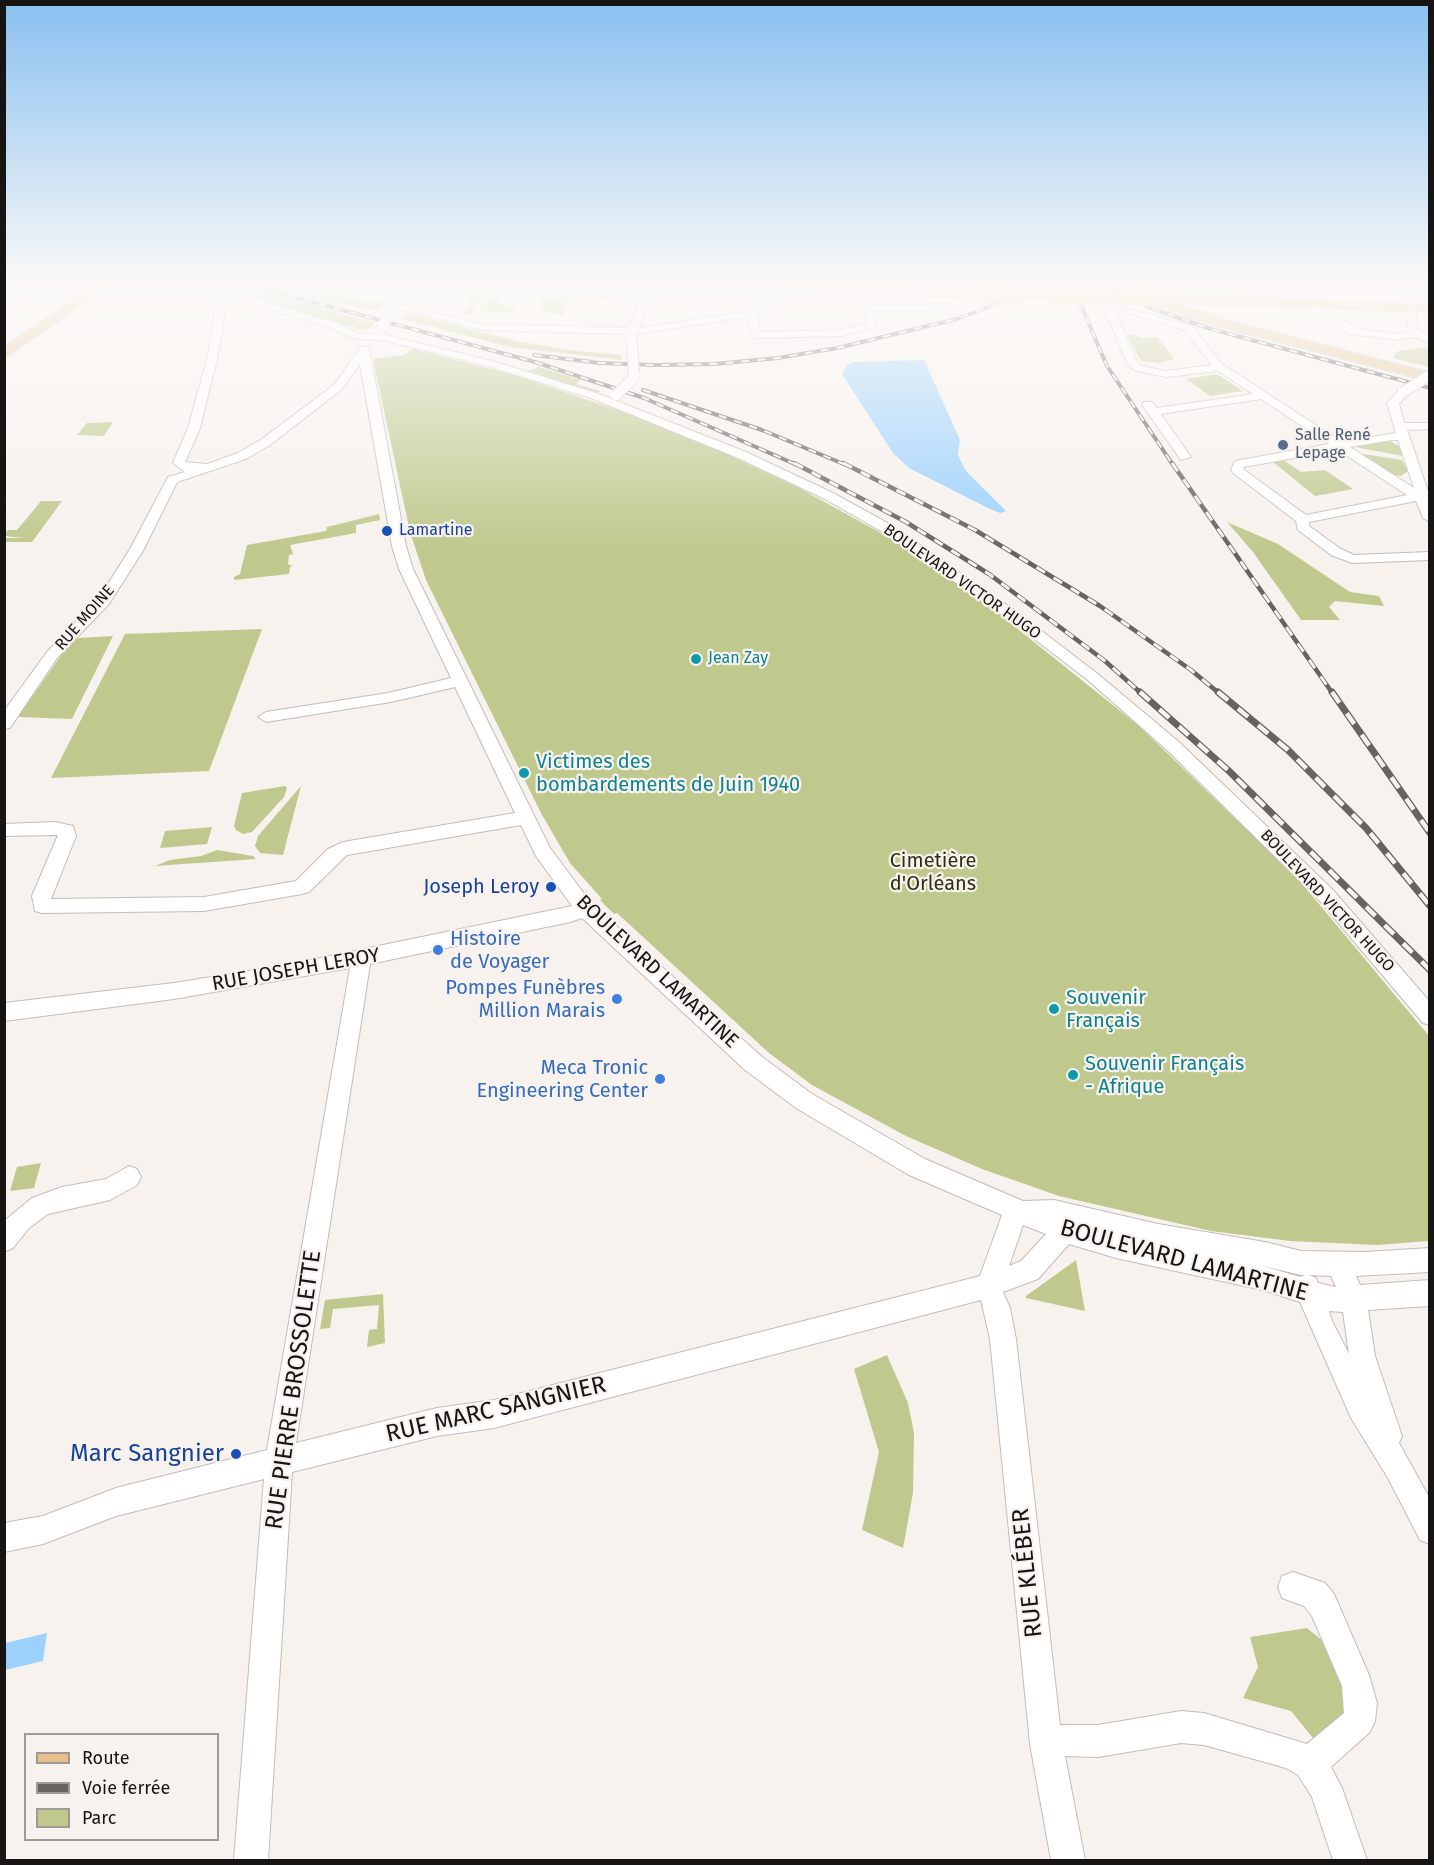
<!DOCTYPE html>
<meta charset="utf-8">
<style>
body{margin:0}
#map{position:relative;width:1434px;height:1865px;overflow:hidden;background:#f7f2ee;font-family:"Fira Sans",sans-serif}
canvas{display:block}
.frame{position:absolute;inset:0;border:6px solid #171514;pointer-events:none}
.legend{position:absolute;left:24px;top:1733px;width:195px;height:108px;box-sizing:border-box;background:#f7f2ee;border:2px solid #9d9a97;margin:0;padding:8px 10px;list-style:none;font-size:18px;color:#171514}
.legend li{display:flex;align-items:center;gap:12px;height:30px}
.legend b{width:30px;border:2px solid #9d9a97}
</style>
<div id="map">
<canvas width="1434" height="1865"></canvas>
<div class="frame"></div>
<ul class="legend">
<li><b style="height:8px;background:#e5c08b"></b>Route</li>
<li><b style="height:8px;background:#666361"></b>Voie ferrée</li>
<li><b style="height:16px;background:#bfc98e"></b>Parc</li>
</ul>
</div>
<script>
const ctx = document.querySelector('canvas').getContext('2d');
ctx.lineJoin = 'round';
function paint(path, color) { ctx.fillStyle = color; ctx.fill(path, 'evenodd'); }
const shape = rows => new Path2D(rows.map(r => 'M' + r).join(''));
function trace(path, color, width, dash) { ctx.strokeStyle = color; ctx.lineWidth = width; ctx.lineCap = dash ? 'butt' : 'round'; ctx.setLineDash(dash || []); ctx.stroke(path); }
function write(font, color, halo, rows, align = 'center') {
  ctx.font = font + ' "Fira Sans",sans-serif'; ctx.lineWidth = 4.5; ctx.setLineDash([]); ctx.textBaseline = 'middle'; ctx.strokeStyle = halo; ctx.fillStyle = color; for (const [text, x, y, turn = 0] of rows) {
    ctx.save(); ctx.translate(x, y); ctx.rotate((+turn || 0) * Math.PI / 180); ctx.textAlign = isNaN(turn) ? turn : align; if (halo) ctx.strokeText(text, 0, 0); ctx.fillText(text, 0, 0); ctx.restore();
  }
}
paint(shape([
 [229,287,249,287,360,319,355,322,365,320,374,322,372,327,366,328,367,331,362,330,286,308],
 [272,287,302,287,368,302,387,302,380,311,319,300],
 [476,287,501,287,477,305,472,314,463,314],
 [496,295,500,304,518,309,507,313,480,311,481,306],
 [612,296,610,299,569,300,562,305,565,314,563,315,542,311,538,301,540,298],
 [406,313,517,341,562,349,622,355,622,360,510,347,402,319],
 [1134,334,1141,338,1157,337,1174,359,1159,363,1141,361,1127,335],
 [1429,347,1429,367,1393,358,1398,351],
 [413,349,514,375,624,412,720,451,801,489,892,539,974,594,1139,726,1299,880,1429,1036,1429,1241,1377,1245,1290,1241,1211,1231,1059,1196,982,1169,906,1136,812,1085,769,1053,617,913,614,914,600,900,602,899,570,863,541,813,426,580,410,532,373,359,404,355],
 [539,367,581,380,576,384,601,391,596,393,528,371],
 [1217,374,1243,391,1210,396,1186,379],
 [113,422,104,436,77,435,87,423],
 [1388,440,1399,446,1403,456,1355,447],
 [1364,454,1402,460,1408,471,1401,476,1392,475,1361,455],
 [1285,461,1301,472,1325,470,1353,489,1315,496,1273,462],
 [41,501,62,501,32,542,5,542,5,538,24,538,5,536,5,534,8,530,17,530],
 [379,514,380,520,356,525,356,533,290,545,293,554,289,555,288,564,293,566,290,567,289,574,234,580,234,577,240,574,247,545,326,531,327,527],
 [1227,522,1278,544,1350,592,1379,596,1384,606,1335,601,1329,607,1340,620,1301,620,1253,552],
 [262,629,209,771,51,778,125,634],
 [113,636,72,719,18,717,62,654,78,638],
 [285,786,287,788,284,797,252,832,243,834,236,830,234,826,242,793],
 [301,786,283,855,260,853,255,846,258,836],
 [212,827,207,844,160,848,165,831],
 [217,850,253,856,256,859,155,866,170,860,201,856],
 [41,1163,34,1188,10,1191,17,1167],
 [1076,1260,1085,1311,1026,1298,1026,1296],
 [383,1294,385,1343,367,1347,369,1330,377,1329,379,1305,333,1309,330,1328,320,1329,325,1300],
 [887,1355,908,1403,914,1433,913,1493,903,1548,862,1530,879,1452,854,1369],
 [1307,1628,1330,1647,1350,1709,1313,1738,1291,1711,1243,1698,1258,1667,1250,1637]
]), '#bfc98e');
paint(shape([
 [924,360,960,440,958,455,966,471,1006,511,1000,513,988,508,909,468,893,453,842,374,847,365,853,362],
 [47,1633,43,1661,5,1670,5,1643]
]), '#9cd1fd');
const minor = shape([
 [215,287,229,287,277,306,337,323,358,333,386,335,492,361,599,394,746,452,833,493,891,525,1021,615,1099,675,1179,742,1333,890,1430,1002,1430,1025,1423,1023,1319,900,1167,750,1089,681,1011,621,881,531,825,499,738,458,591,398,484,365,386,341,352,338,329,327,271,310,228,293,223,296,224,321,217,359,200,428,185,462,207,464,238,453,262,439,334,385,361,347,369,347,406,546,413,569,550,848,591,903,761,1056,812,1094,925,1159,1023,1201,1054,1200,1158,1224,1265,1242,1301,1251,1365,1252,1430,1248,1430,1272,1356,1276,1360,1285,1430,1280,1430,1306,1368,1310,1375,1356,1402,1436,1399,1443,1430,1499,1430,1544,1420,1540,1388,1478,1351,1418,1300,1302,1263,1290,1116,1258,1069,1244,1038,1279,1003,1292,1010,1308,1016,1339,1060,1725,1098,1725,1181,1711,1204,1713,1307,1744,1344,1713,1342,1686,1312,1616,1304,1606,1282,1598,1278,1587,1282,1576,1293,1572,1325,1583,1334,1594,1369,1675,1377,1703,1375,1721,1370,1732,1331,1767,1342,1788,1367,1860,1333,1860,1312,1797,1298,1775,1286,1768,1204,1745,1181,1743,1098,1757,1065,1756,1085,1860,1051,1860,1030,1744,990,1339,981,1300,494,1428,437,1436,292,1472,268,1860,234,1860,264,1479,116,1516,43,1544,4,1552,4,1523,43,1516,116,1488,267,1450,350,968,174,999,4,1021,4,1003,174,983,286,965,572,906,536,856,521,825,347,855,309,892,302,894,204,911,42,913,35,911,32,896,58,835,4,836,4,824,55,822,73,826,76,836,51,899,204,897,296,881,328,849,343,842,515,813,455,687,391,702,266,722,258,717,266,712,388,693,451,678,399,569,392,546,360,364,342,389,270,445,246,459,177,482,144,549,109,604,57,658,10,728,4,729,4,711,47,652,99,598,130,549,168,477,185,472,173,463,188,428,207,359,214,321,213,295,220,290,215,287],
 [582,918,745,1070,796,1108,909,1175,1002,1215,980,1276,494,1400,437,1408,296,1443,370,964,570,922,582,918],
 [1023,1225,1046,1234,1021,1261,1009,1266,1023,1225],
 [1263,1266,1301,1275,1305,1275,1300,1277,1263,1266],
 [1309,1275,1331,1276,1336,1287,1318,1283,1316,1278,1309,1275],
 [1329,1311,1343,1312,1349,1354,1332,1321,1329,1311],
 [402,287,412,287,401,305,481,324,629,328,645,287,655,287,639,328,641,328,762,309,738,287,749,287,756,294,770,291,772,287,782,287,777,295,762,298,772,311,756,316,760,332,842,330,866,323,863,308,868,305,949,304,965,298,965,294,970,291,975,294,975,300,950,310,873,311,875,327,842,336,756,338,751,335,747,317,636,334,638,358,633,361,628,358,626,334,481,330,407,311,390,312,388,310,402,287],
 [1169,287,1182,287,1205,300,1197,302,1169,287],
 [1402,287,1412,287,1418,330,1430,336,1430,344,1416,337,1396,340,1351,334,1314,313,1304,304,1312,302,1358,329,1396,334,1409,332,1402,287],
 [1105,295,1110,298,1137,362,1142,366,1166,371,1212,365,1184,330,1121,311,1121,307,1192,326,1222,364,1342,442,1396,433,1387,403,1399,390,1407,390,1409,392,1399,404,1404,423,1430,423,1430,429,1407,430,1430,497,1430,522,1423,518,1416,501,1309,522,1309,526,1341,549,1354,555,1430,552,1430,560,1352,563,1331,555,1298,530,1296,521,1233,473,1231,470,1235,461,1329,444,1261,399,1161,414,1191,457,1181,460,1147,412,1142,404,1144,402,1152,402,1157,408,1253,394,1218,371,1166,377,1134,370,1127,363,1100,298,1105,295],
 [1392,440,1398,440,1414,488,1350,447,1392,440],
 [1338,450,1407,495,1306,515,1243,469,1244,467,1338,450],
 [129,1166,137,1169,141,1177,137,1185,110,1200,48,1214,29,1228,13,1248,4,1252,4,1221,32,1198,62,1187,106,1179,129,1166]
]);
const major = shape([
 [93,287,107,287,4,358,4,348,93,287],
 [784,287,891,287,981,290,987,294,981,298,790,290,784,287],
 [1132,287,1146,287,1169,301,1218,318,1430,373,1430,381,1210,324,1161,307,1132,287],
 [1054,292,1060,296,1058,298,1022,299,1016,295,1022,291,1054,292],
 [1083,294,1122,294,1128,298,1122,302,1087,301,1081,297,1083,294],
 [1184,296,1430,304,1430,312,1180,303,1180,297,1184,296]
]);
trace(minor, '#c2bdba', 2);
trace(major, '#d1d0d0', 3);
paint(minor, '#fff');
paint(major, '#e5c08b');
const railFar2 = shape([
 [257,287,535,362,644,398,797,465],
 [1073,287,1107,366,1173,465],
 [1109,287,1151,308,1211,329,1430,388],
 [534,355,600,363,654,365,714,364,778,358,837,348,957,319,994,305,1022,287],
 [643,390,762,430,846,465]
]);
const railFar1 = shape([
 [794,463,906,522,989,574,1105,661,1142,694],
 [843,463,975,530,1100,606,1191,670,1220,694],
 [1172,463,1333,694]
]);
const rail = shape([
 [1140,692,1229,771,1430,970],
 [1218,692,1288,750,1366,828,1430,906],
 [1332,692,1430,833]
]);
trace(railFar2, '#666361', 4);
trace(railFar1, '#666361', 4.5);
trace(rail, '#666361', 7);
trace(railFar2, '#f7f2ee', 2, [8]);
trace(railFar1, '#f7f2ee', 3, [10]);
trace(rail, '#f7f2ee', 4.5, [13]);
const minorBridge = shape([
 [379,331,393,310],
 [633,358,634,373],
 [1403,392,1430,375],
 [616,395,633,379]
]);
const majorBridge = shape([
 [981,294,1022,295],
 [1054,296,1087,297],
 [1122,298,1184,300]
]);
trace(minorBridge, '#c2bdba', 12, []);
trace(majorBridge, '#d1d0d0', 15, []);
trace(minorBridge, '#fff', 10);
trace(majorBridge, '#e5c08b', 14);
const sky = ctx.createLinearGradient(0, 0, 0, 548);
sky.addColorStop(0, '#89c0f0');
sky.addColorStop(0.52, '#fbf9f7');
sky.addColorStop(1, '#fbf9f700');
ctx.fillStyle = sky;
ctx.fillRect(0, 0, 1434, 548);
for (const [x, y, r, color] of [
 [1283,445,6,"#5c6f8a"],
 [387,531,6,"#1a4fb4"],
 [696,659,6,"#0f9aa8"],
 [524,773,6,"#0f9aa8"],
 [551,887,6,"#1a4fb4"],
 [438,950,6,"#3f7fe0"],
 [617,999,6,"#3f7fe0"],
 [1054,1009,6,"#0f9aa8"],
 [1073,1075,6,"#0f9aa8"],
 [660,1079,6,"#3f7fe0"],
 [236,1454,6,"#1a4fb4"]
]) { const dot = new Path2D(); dot.arc(x, y, r, 0, 2 * Math.PI); ctx.fillStyle = color; ctx.fill(dot); trace(dot, '#f7f2ee', 2); }
write('16px', '#4e5e75', '#f7f2ee', [
 ["Salle René",1295,436],
 ["Lepage",1295,454]
], 'left');
write('16px', '#164399', '#f7f2ee', [
 ["Lamartine",399,531]
], 'left');
write('16px', '#171514', '#f7f2ee', [
 ["BOULEVARD VICTOR HUGO",962,582,35],
 ["RUE MOINE",85,618,-49],
 ["BOULEVARD VICTOR HUGO",1327,901,47]
]);
write('16px', '#0d838f', '#f7f2ee', [
 ["Jean Zay",708,659]
], 'left');
write('20px', '#0d838f', '#f7f2ee', [
 ["Victimes des",536,762],
 ["bombardements de Juin 1940",536,785],
 ["Souvenir",1066,998],
 ["Français",1066,1021],
 ["Souvenir Français",1085,1064],
 ["- Afrique",1085,1087]
], 'left');
write('20px', '#2c310e', '#f7f2ee', [
 ["Cimetière",933,861],
 ["d'Orléans",933,884]
]);
write('20px', '#164399', '#f7f2ee', [
 ["Joseph Leroy",539,887]
], 'right');
write('20px', '#366cbe', '#f7f2ee', [
 ["Histoire",450,939,"left"],
 ["de Voyager",450,962,"left"],
 ["Pompes Funèbres",605,988],
 ["Million Marais",605,1011],
 ["Meca Tronic",648,1068],
 ["Engineering Center",648,1091]
], 'right');
write('20px', '#171514', '#f7f2ee', [
 ["RUE JOSEPH LEROY",296,970,-10],
 ["BOULEVARD LAMARTINE",657,972,43]
]);
write('24px', '#171514', '#f7f2ee', [
 ["BOULEVARD LAMARTINE",1184,1261,15],
 ["RUE PIERRE BROSSOLETTE",294,1390,-82],
 ["RUE MARC SANGNIER",496,1410,-13],
 ["RUE KLÉBER",1028,1573,-96]
]);
write('24px', '#164399', '#f7f2ee', [
 ["Marc Sangnier",224,1454]
], 'right');
</script>
